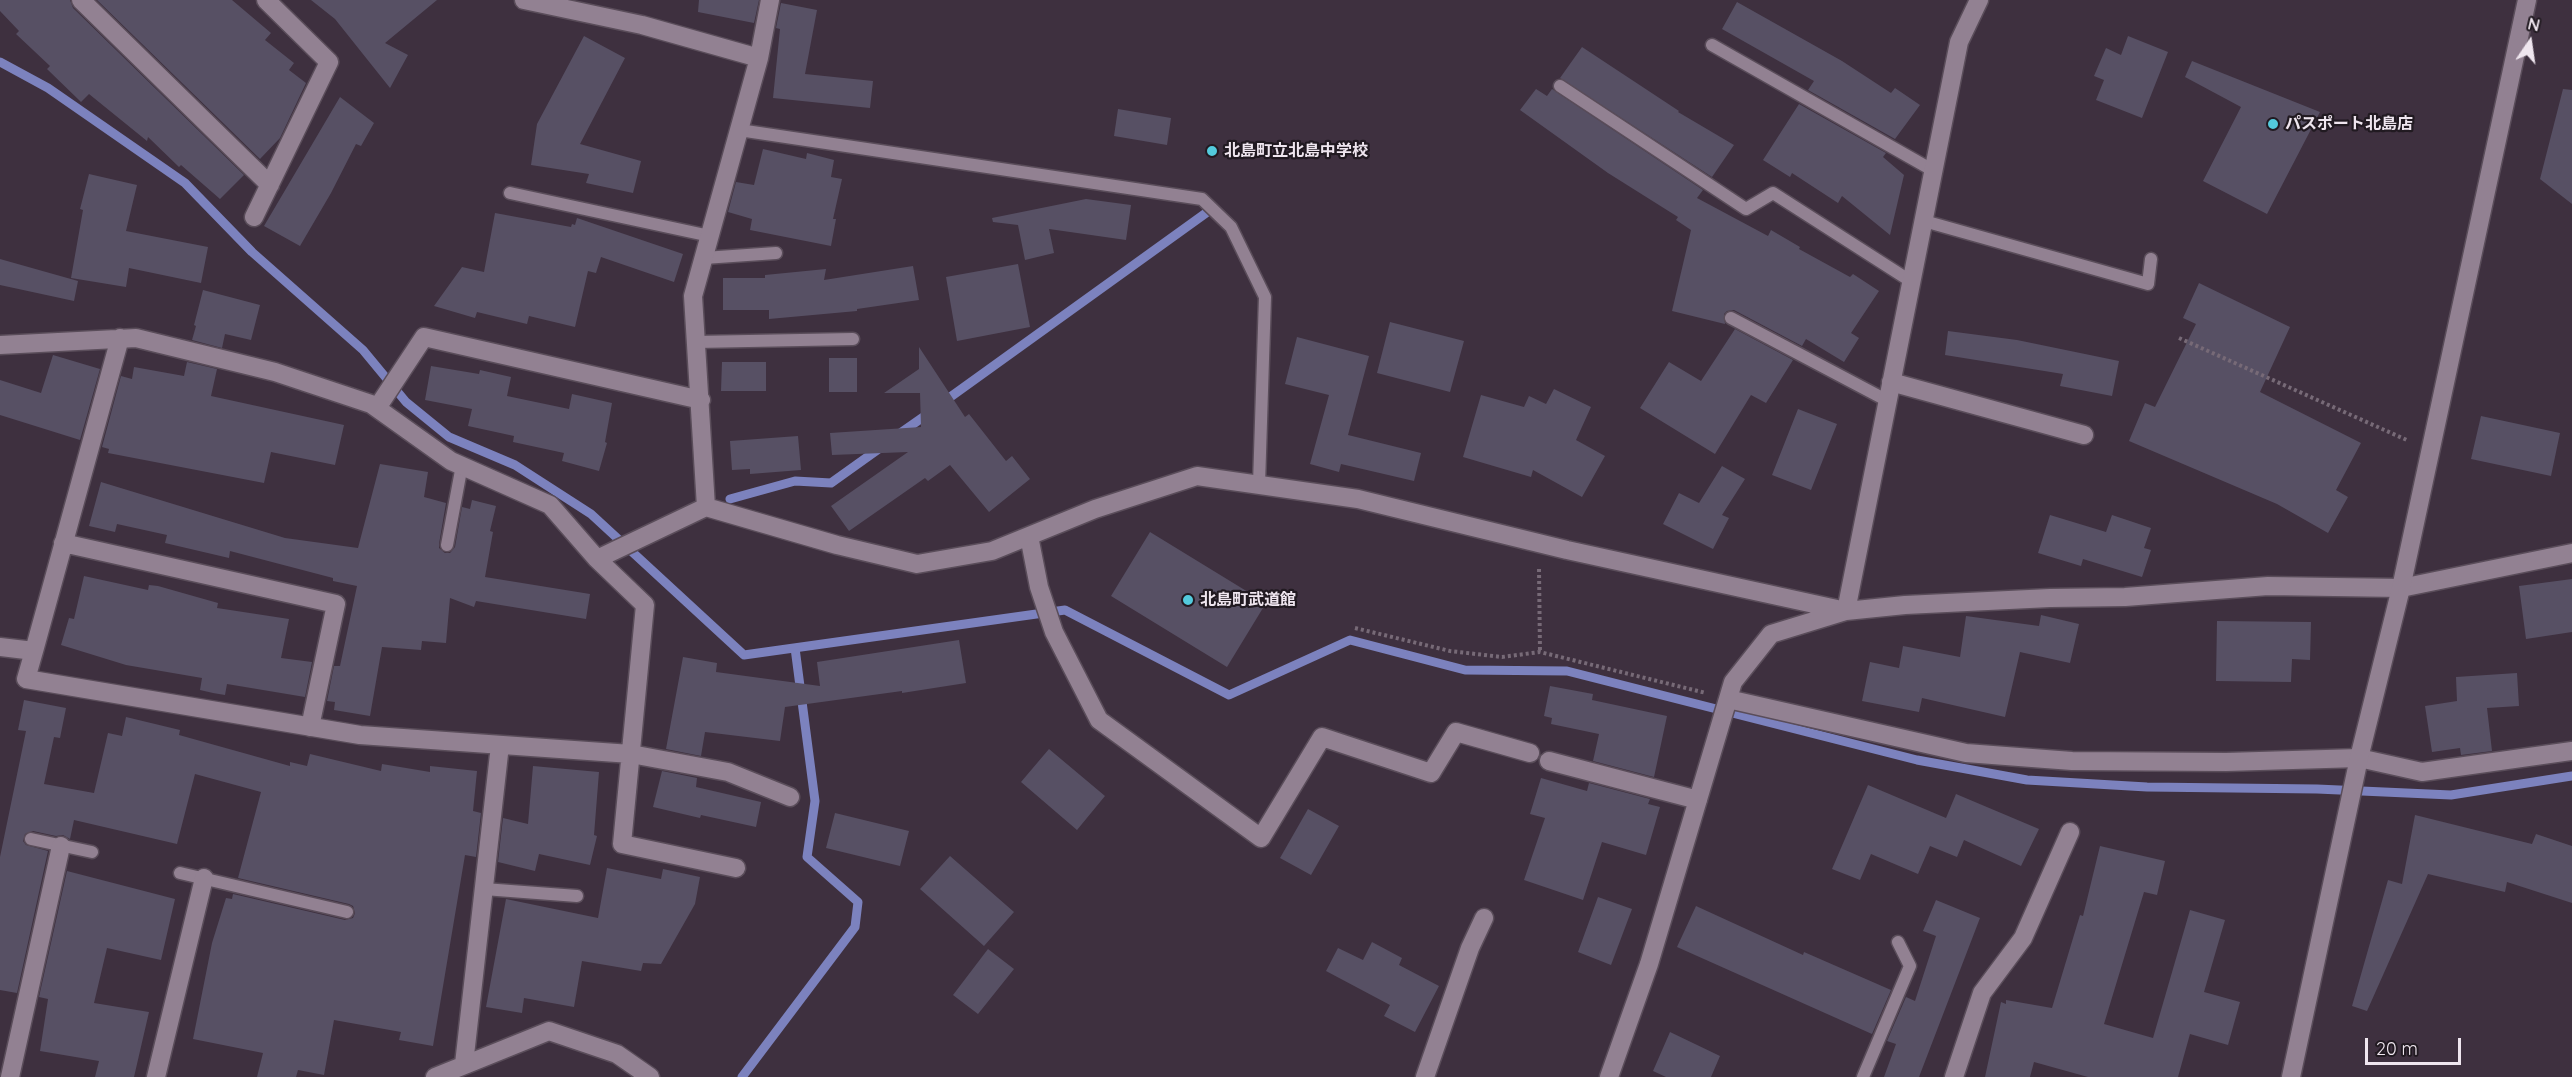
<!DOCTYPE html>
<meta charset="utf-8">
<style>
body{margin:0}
#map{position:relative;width:2572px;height:1077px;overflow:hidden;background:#3e303f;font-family:Quicksand,sans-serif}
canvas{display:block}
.north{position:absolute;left:2500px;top:12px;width:60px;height:60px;-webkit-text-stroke:4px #211a21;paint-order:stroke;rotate:13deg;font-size:16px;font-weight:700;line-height:24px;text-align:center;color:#efe6ef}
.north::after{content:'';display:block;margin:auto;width:21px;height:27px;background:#efe6ef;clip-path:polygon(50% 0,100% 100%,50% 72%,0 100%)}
.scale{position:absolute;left:2365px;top:1038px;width:96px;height:27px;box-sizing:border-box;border:3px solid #efe6ef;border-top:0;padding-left:8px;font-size:18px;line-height:21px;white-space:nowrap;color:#efe6ef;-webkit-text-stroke:4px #211a21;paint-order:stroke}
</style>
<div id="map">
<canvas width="2572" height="1077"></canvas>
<div class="north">N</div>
<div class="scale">20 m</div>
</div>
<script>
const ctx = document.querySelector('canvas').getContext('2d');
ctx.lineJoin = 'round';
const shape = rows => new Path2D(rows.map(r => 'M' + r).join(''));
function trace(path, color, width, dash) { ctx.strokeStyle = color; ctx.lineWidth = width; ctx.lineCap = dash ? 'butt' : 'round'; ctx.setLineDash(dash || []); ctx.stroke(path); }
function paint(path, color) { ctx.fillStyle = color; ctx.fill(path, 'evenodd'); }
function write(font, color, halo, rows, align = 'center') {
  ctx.font = font + ' Quicksand,"Noto Sans JP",sans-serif'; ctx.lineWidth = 4.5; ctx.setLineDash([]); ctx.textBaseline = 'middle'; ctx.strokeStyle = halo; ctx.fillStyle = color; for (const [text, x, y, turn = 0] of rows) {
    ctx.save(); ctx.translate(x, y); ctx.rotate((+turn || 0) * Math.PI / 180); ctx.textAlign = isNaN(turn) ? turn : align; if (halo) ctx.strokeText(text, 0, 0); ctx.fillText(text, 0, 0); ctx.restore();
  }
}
trace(shape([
 [0,62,48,88,185,183,252,252,363,350,406,402,449,437,515,465,591,514,744,655,1065,610,1229,695,1350,640,1465,670,1567,671,1917,760,2027,780,2147,787,2317,789,2451,795,2572,776],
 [942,403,1206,213],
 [899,434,929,413],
 [730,499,795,481,831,483,880,448],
 [742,1077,855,927,858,902,807,857,815,801,795,648]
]), '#7c82be', 9);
paint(shape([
 [0,0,70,0,73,8,244,175,220,199,181,165,179,167,148,137,147,141,89,94,81,102,47,69,50,66,16,34,19,31,0,11],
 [97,0,232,0,271,33,265,40,294,63,289,70,306,83,280,138,260,159],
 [311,0,437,0,385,43,408,55,390,88,335,19],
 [699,0,759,0,754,23,698,12],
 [1737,2,1842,61,1891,93,1895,88,1920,105,1895,139,1808,90,1814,81,1722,29],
 [781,3,817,10,805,74,873,81,870,108,773,98,780,29,776,28],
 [584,36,625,58,580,144,641,161,633,193,586,183,589,174,531,165,537,124],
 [2128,36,2168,52,2142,118,2096,100,2104,80,2094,76,2106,48,2121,55],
 [1582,47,1679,111,1678,112,1734,145,1712,177,1560,78],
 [2192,61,2320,112,2267,214,2203,181,2241,107,2185,77],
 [1536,89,1547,96,1552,89,1703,190,1697,198,1768,236,1771,230,1800,247,1799,249,1850,277,1853,274,1879,291,1851,333,1859,338,1844,362,1806,339,1802,346,1734,310,1727,311,1724,314,1725,324,1672,311,1691,230,1676,220,1678,217,1608,173,1520,110],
 [2563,89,2572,90,2572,204,2540,179],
 [340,97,374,123,361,146,356,144,331,193,300,246,264,226],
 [1799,104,1886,153,1883,157,1904,175,1890,235,1842,196,1838,203,1792,173,1790,177,1763,160],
 [1118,109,1171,118,1167,145,1114,136],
 [763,149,806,159,807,153,834,160,831,177,842,179,833,219,836,219,831,246,750,230,752,219,728,212,736,182,754,185],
 [89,174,137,185,126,231,208,247,201,283,129,268,126,287,71,278,83,210,80,209],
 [1086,199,1131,205,1126,240,1049,229,1054,253,1025,260,1018,225,993,222,992,218],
 [495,213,571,227,572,224,575,225,577,218,683,254,674,282,601,257,596,273,588,271,575,327,529,316,527,324,477,312,475,318,434,306,462,267,484,272],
 [0,259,78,281,74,301,0,285],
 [1018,264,1030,327,957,341,946,277],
 [913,266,919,300,857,309,857,311,769,319,769,310,723,310,723,278,765,278,765,275,826,269,824,280],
 [2199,283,2290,327,2260,392,2361,443,2336,490,2348,497,2328,533,2277,504,2129,441,2145,403,2155,407,2196,324,2183,318],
 [203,290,260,305,251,340,225,334,222,348,192,340,196,326,194,325],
 [1390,322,1464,341,1450,392,1377,373],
 [1735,329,1793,360,1766,403,1751,395,1715,454,1640,408,1669,362,1701,381],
 [1948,331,2017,340,2119,361,2112,396,2060,386,2063,374,1945,355],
 [1297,337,1369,356,1348,435,1421,453,1414,481,1341,464,1339,472,1310,464,1329,395,1285,384],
 [919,347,965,417,969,414,1006,461,1012,456,1030,479,989,512,950,465,928,481,925,478,849,531,831,506,908,452,832,455,830,433,921,427,920,393,884,393,919,369],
 [53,355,100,369,80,440,0,415,0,380,41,393],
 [829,358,857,358,857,392,829,392],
 [187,362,217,369,211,396,344,425,335,465,271,452,264,483,108,453,109,449,102,447,121,376,132,379,134,367,184,376],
 [722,362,766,362,766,391,721,391],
 [431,366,479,374,480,370,511,377,507,396,569,409,572,394,612,403,605,442,607,443,599,471,562,461,564,453,513,442,514,436,468,426,472,409,425,400],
 [1554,389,1591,407,1576,440,1605,456,1582,497,1533,470,1531,477,1463,457,1481,395,1524,407,1529,396,1546,404],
 [1798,409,1837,424,1811,490,1772,475],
 [2481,416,2560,433,2551,476,2471,459],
 [798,436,801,470,750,474,750,469,732,470,730,441],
 [380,464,428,472,424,497,446,503,439,544,439,548,445,553,450,553,455,547,462,507,470,509,472,500,496,506,490,531,493,532,485,577,590,594,586,619,476,601,474,607,450,598,446,643,422,641,421,650,382,647,370,716,334,710,335,702,327,701,334,666,340,666,357,586,333,581,333,578,230,551,229,558,165,543,167,535,117,524,115,532,89,526,101,482,285,538,358,548],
 [1722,466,1745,479,1722,515,1729,518,1713,549,1663,524,1679,493,1699,503],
 [2050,515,2106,532,2112,515,2151,528,2144,548,2151,550,2142,577,2083,559,2081,566,2038,553],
 [1150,532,1266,603,1227,667,1111,596],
 [84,576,148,590,149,585,158,586,218,603,217,608,289,619,281,658,312,662,305,697,227,684,225,695,213,693,200,690,202,678,126,665,61,645,69,618,74,619],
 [2572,579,2572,632,2526,639,2519,586],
 [2041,615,2079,624,2070,663,2020,652,2005,717,1922,698,1919,712,1862,701,1870,662,1899,668,1903,646,1960,657,1966,616,2039,626],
 [2217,621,2311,622,2310,660,2292,659,2291,682,2216,681],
 [959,640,966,683,902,693,902,691,785,707,780,741,705,732,701,756,666,749,683,657,717,663,716,672,820,686,817,662],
 [2517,673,2519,706,2487,708,2492,751,2461,755,2460,748,2432,752,2425,706,2457,701,2456,677],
 [1550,686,1593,694,1592,700,1667,716,1654,777,1593,761,1599,734,1551,724,1552,718,1544,716],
 [24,700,66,708,60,738,54,737,44,784,94,793,108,733,122,736,126,717,180,730,179,735,290,766,290,762,307,766,310,754,381,771,382,764,430,772,430,766,477,771,473,811,481,813,476,857,465,855,433,1046,399,1040,401,1032,334,1020,324,1075,298,1070,296,1077,257,1077,263,1053,193,1039,212,943,226,898,232,899,233,894,345,920,353,918,355,913,353,906,349,904,238,878,261,792,195,774,177,844,74,820,70,839,63,835,56,836,33,831,25,834,23,841,26,845,48,851,17,993,0,990,0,857,26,731,18,730],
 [1049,749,1105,796,1077,830,1021,782],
 [533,766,599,772,594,835,597,836,590,865,539,854,535,871,498,862,503,818,528,824],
 [662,771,697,778,696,787,761,802,756,827,701,815,700,818,653,807],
 [1541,778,1587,791,1589,783,1650,799,1648,804,1660,807,1646,855,1602,842,1583,900,1524,880,1545,818,1530,814],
 [1868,785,1946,818,1956,794,2039,829,2021,866,1964,840,1957,857,1930,846,1918,874,1871,854,1860,880,1832,869],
 [1308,809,1339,826,1311,875,1280,858],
 [835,813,909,831,900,866,826,848],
 [2415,815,2532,844,2536,834,2572,846,2572,903,2507,882,2505,892,2428,874,2367,1011,2352,1006,2388,880,2402,884],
 [2100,846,2165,861,2157,895,2144,892,2104,1024,2153,1038,2190,910,2225,920,2204,992,2240,1002,2228,1045,2190,1034,2178,1077,2088,1077,2034,1062,2030,1077,1985,1077,2001,1002,2006,1004,2006,1000,2052,1008,2080,915,2083,916],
 [950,856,1014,912,984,946,920,889],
 [607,868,661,879,663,869,700,877,695,904,661,964,643,963,641,971,582,961,574,1007,524,998,522,1013,486,1007,506,899,598,918],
 [67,871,175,899,161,960,107,948,94,1003,149,1012,134,1077,95,1077,99,1061,40,1051,48,999,39,997],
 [1598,897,1632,909,1611,965,1578,952],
 [1936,900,1980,918,1919,1077,1884,1077,1896,1044,1887,1041,1906,997,1915,1001,1936,936,1923,931],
 [1696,906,1803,955,1804,952,1891,990,1872,1034,1677,947],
 [1372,942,1402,958,1399,965,1439,986,1415,1032,1384,1016,1390,1005,1326,971,1338,948,1363,960],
 [988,949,1014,969,978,1014,953,995],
 [1670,1032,1720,1056,1711,1077,1666,1077,1653,1071]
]), '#575064');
const service = shape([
 [1712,45,1934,171],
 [1560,86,1746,209,1773,193,1912,282],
 [739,130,1202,199,1231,227,1265,297,1259,484],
 [510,193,710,236],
 [1924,221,2148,284,2151,259],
 [704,258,776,253],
 [1731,318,1888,401],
 [696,342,853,339],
 [447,545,462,465],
 [31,839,92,852],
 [180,873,347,912],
 [484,889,577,896],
 [1863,1077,1910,966,1898,942]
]);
const minor = shape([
 [81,0,270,185],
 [524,0,642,25,759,58],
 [254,217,329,62,266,0],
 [0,345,136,338,275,372,371,404,451,461,550,505,597,559,706,507,837,545,917,564,992,551,1095,509,1197,476,1358,499,1567,550,1846,611],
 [1891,382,2084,435],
 [377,408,424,337,701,400],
 [706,507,693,296,759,58,770,0],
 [1029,536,1039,587,1054,632,1099,720,1261,838,1322,737,1431,773,1456,732,1530,753],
 [63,543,336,604,310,727],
 [597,559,645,605,622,844,736,868],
 [1846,611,1959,42,1979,0],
 [0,647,34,651,26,679,360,735,631,754,728,772,790,797],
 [34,651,120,338],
 [1728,699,1966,753,2072,761,2226,762,2359,758,2422,772,2572,751],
 [1549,761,1698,800],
 [464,1064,500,745],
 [10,1077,61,846],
 [156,1077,204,878],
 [435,1077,549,1031,617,1054,650,1077],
 [1425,1077,1470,948,1484,918],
 [1609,1077,1649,964,1733,682,1771,634,1846,611,1905,605,2050,598,2125,597,2268,586,2401,588,2572,553],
 [1954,1077,1982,993,2023,938,2070,832]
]);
const tertiary = shape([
 [2291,1077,2359,758,2401,588,2527,0]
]);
trace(service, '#5a4d5a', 15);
trace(minor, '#5a4d5a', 21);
trace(tertiary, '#5a4d5a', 21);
trace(shape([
 [2179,338,2409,441],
 [1539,569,1540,652],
 [1355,628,1450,651,1502,657,1540,652,1706,693]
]), '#776a77', 4, [3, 3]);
trace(service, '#928192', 12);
trace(minor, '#928192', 18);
trace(tertiary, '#928192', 18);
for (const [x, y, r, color] of [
 [2273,124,6,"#53cadc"],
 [1212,151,6,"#53cadc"],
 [1188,600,6,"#53cadc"]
]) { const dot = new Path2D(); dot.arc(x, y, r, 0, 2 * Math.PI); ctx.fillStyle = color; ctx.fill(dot); trace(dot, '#211a21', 2); }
write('bold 16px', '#efe6ef', '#211a21', [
 ["パスポート北島店",2285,124],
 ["北島町立北島中学校",1224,151],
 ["北島町武道館",1200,600]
], 'left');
</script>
